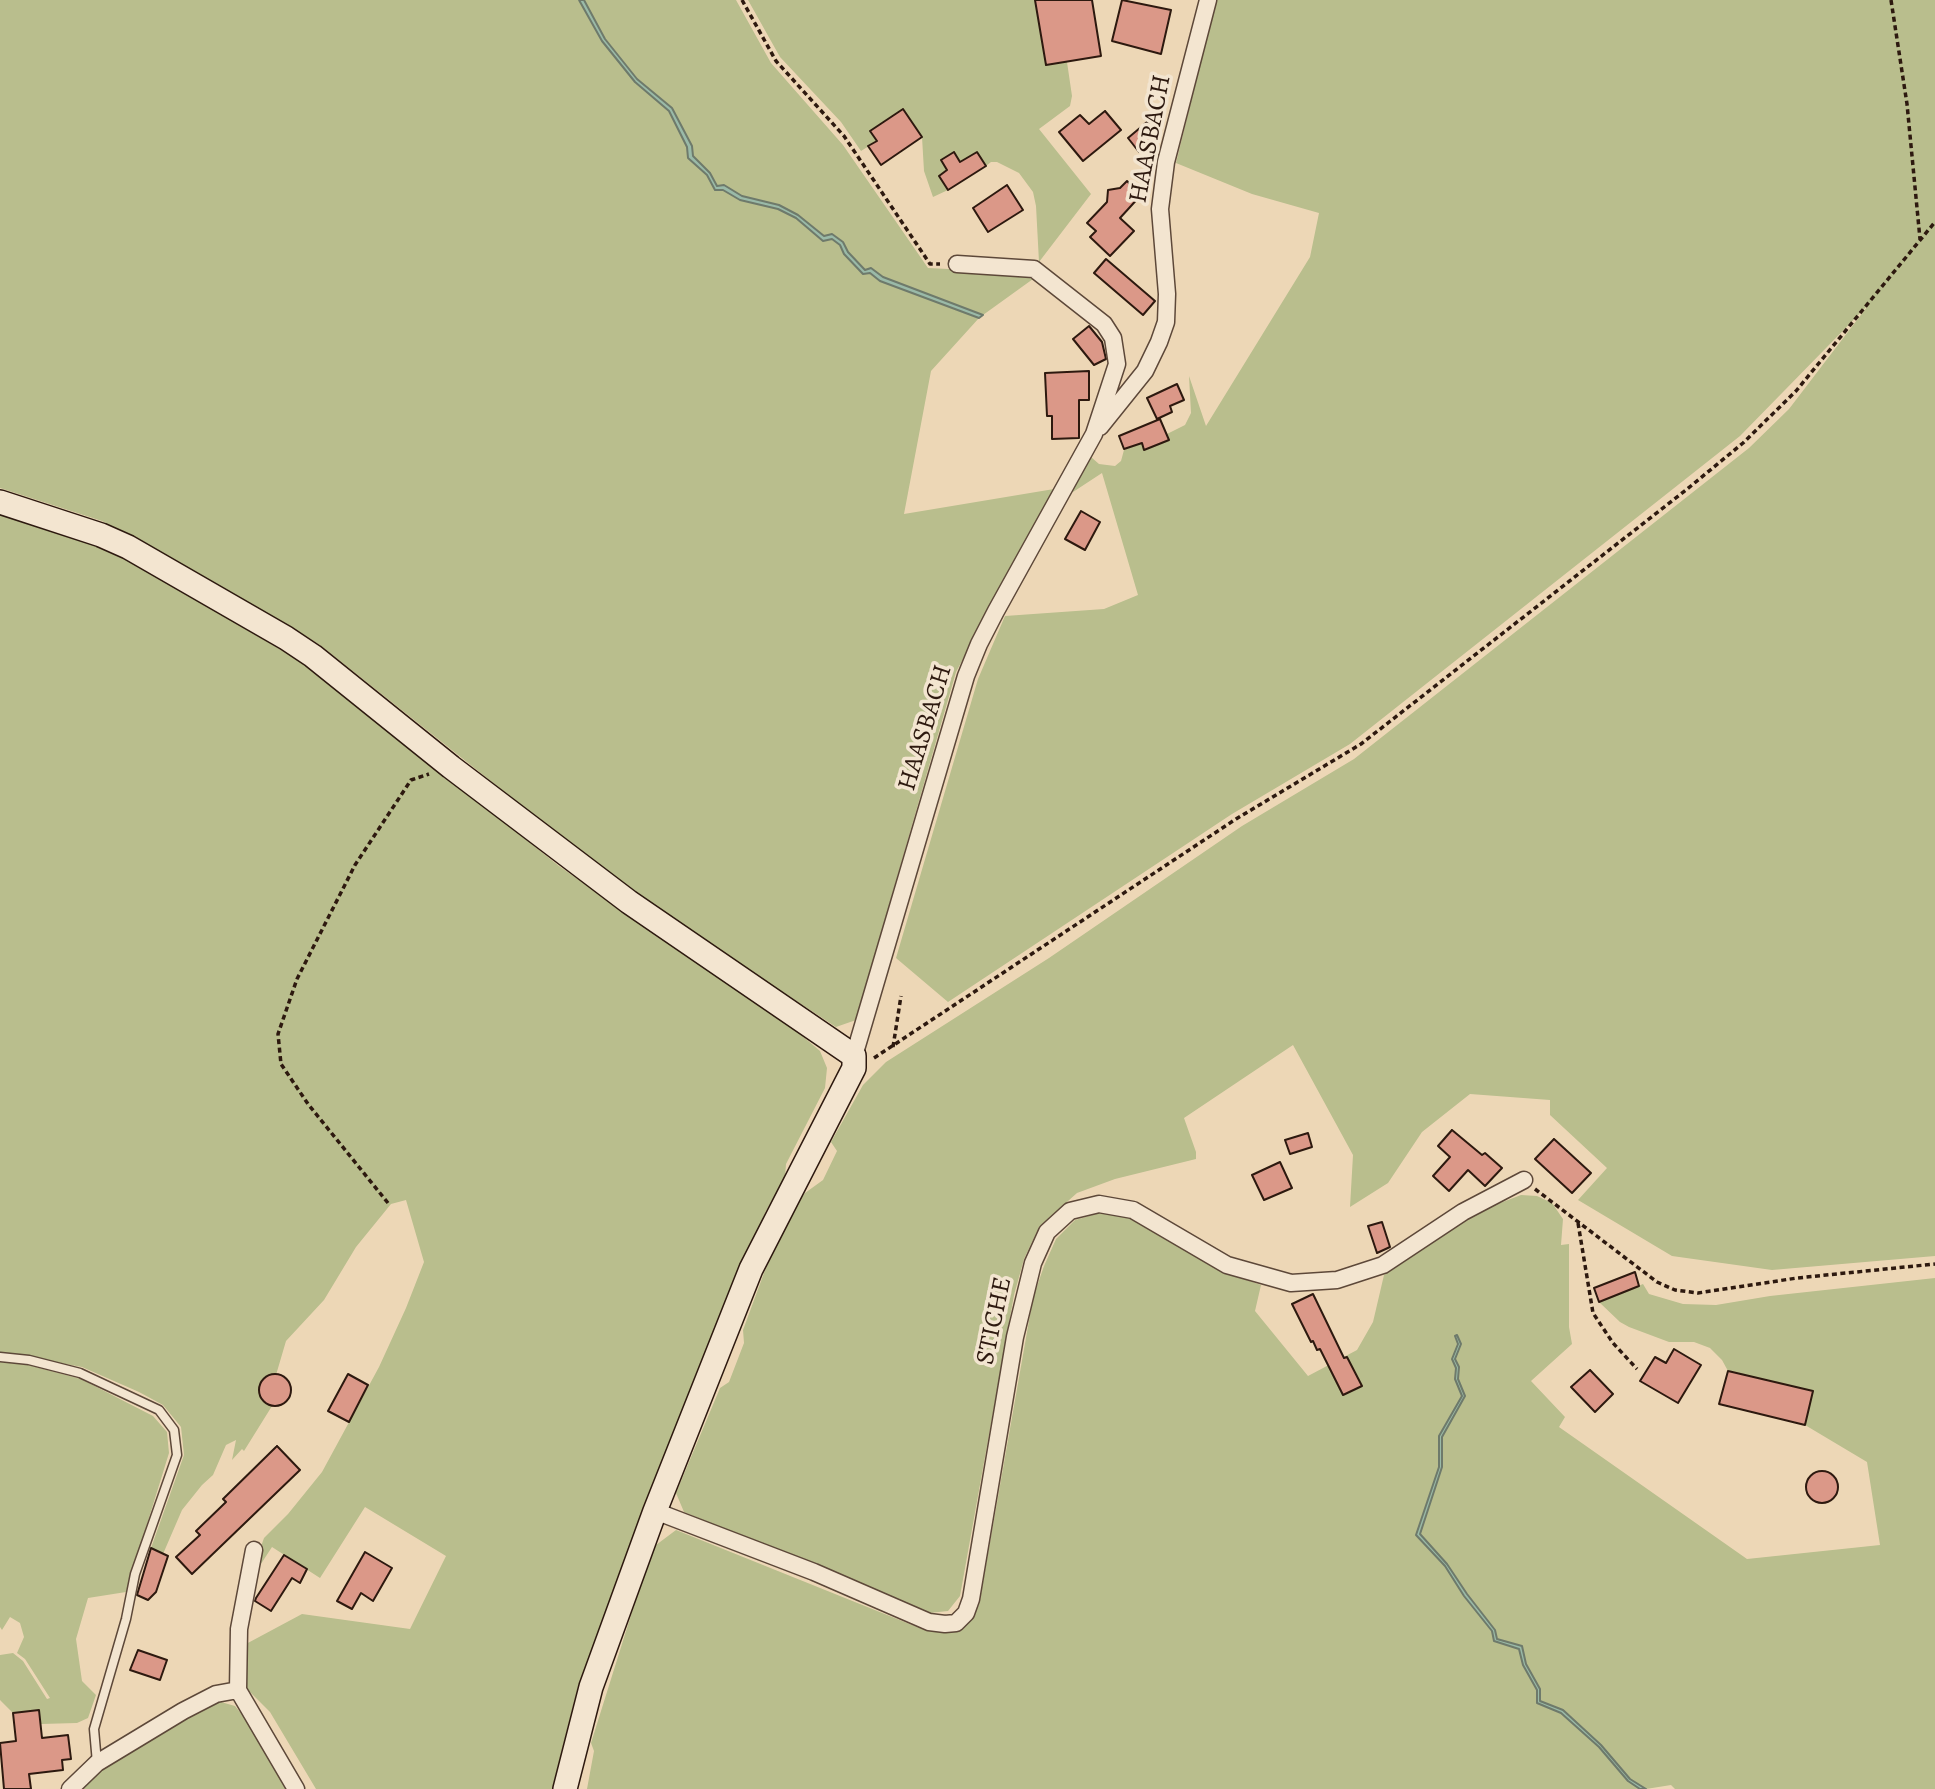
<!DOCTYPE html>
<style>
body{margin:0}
canvas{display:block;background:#edd7b6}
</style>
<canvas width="1935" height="1789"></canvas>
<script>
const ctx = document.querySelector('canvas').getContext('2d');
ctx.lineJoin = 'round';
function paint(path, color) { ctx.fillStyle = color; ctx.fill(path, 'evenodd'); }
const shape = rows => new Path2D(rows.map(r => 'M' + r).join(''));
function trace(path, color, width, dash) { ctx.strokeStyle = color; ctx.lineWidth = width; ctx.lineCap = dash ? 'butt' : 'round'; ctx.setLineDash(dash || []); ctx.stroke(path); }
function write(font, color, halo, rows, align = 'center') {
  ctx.font = font + ' Alegreya,serif'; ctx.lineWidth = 7; ctx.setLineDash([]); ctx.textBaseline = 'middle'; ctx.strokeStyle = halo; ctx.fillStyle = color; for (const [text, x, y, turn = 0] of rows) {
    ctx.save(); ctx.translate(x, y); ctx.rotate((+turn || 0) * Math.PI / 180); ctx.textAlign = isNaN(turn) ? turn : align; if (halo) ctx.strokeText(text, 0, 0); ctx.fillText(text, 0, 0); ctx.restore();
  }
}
paint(shape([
 [0,0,579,0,602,41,635,82,669,111,687,147,688,158,707,175,715,190,723,189,740,200,778,209,796,218,823,241,832,239,840,245,845,254,863,274,870,273,880,281,979,318,931,371,904,514,1054,489,956,672,856,1020,836,1027,630,892,320,645,285,623,102,521,0,488],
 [584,0,736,0,771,63,843,145,928,268,1009,272,1033,279,983,315,883,277,871,268,865,270,848,252,843,241,824,236,798,215,779,205,742,196,724,185,717,186,710,173,693,156,692,146,672,108,637,79,605,39],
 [748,0,1035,0,1046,65,1067,62,1072,96,1070,106,1039,129,1091,194,1039,262,1036,206,1033,192,1019,173,997,162,991,162,986,166,977,152,960,162,954,152,941,160,947,170,939,176,948,190,933,197,924,171,922,137,903,109,871,132,877,141,861,151,841,122,780,57],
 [1216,0,1935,0,1935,1256,1772,1270,1672,1256,1578,1200,1607,1168,1550,1115,1550,1100,1470,1094,1422,1132,1388,1183,1350,1207,1353,1155,1293,1045,1184,1118,1196,1152,1196,1159,1115,1179,1077,1193,1039,1227,1024,1259,1014,1295,960,1596,948,1611,929,1613,684,1512,676,1493,720,1388,729,1382,744,1343,743,1330,764,1273,788,1218,805,1193,823,1180,837,1151,831,1142,863,1085,886,1062,1049,958,1242,826,1354,759,1749,448,1789,409,1870,303,1740,436,1350,744,1232,814,948,1002,896,958,978,679,1005,616,1104,609,1138,595,1102,473,1073,492,1072,491,1091,457,1099,464,1115,466,1121,461,1124,450,1142,443,1145,449,1169,440,1167,434,1185,425,1191,413,1189,376,1206,426,1310,257,1319,213,1252,194,1176,163],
 [0,512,71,535,115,554,168,583,308,666,559,866,667,942,774,1012,820,1051,827,1068,825,1088,786,1164,785,1177,766,1211,697,1371,578,1686,552,1789,316,1789,270,1712,246,1688,246,1644,302,1614,410,1629,446,1556,365,1507,320,1578,272,1547,255,1573,258,1555,264,1538,288,1514,322,1472,379,1367,406,1308,424,1262,406,1200,391,1204,356,1247,324,1300,286,1341,276,1375,266,1377,260,1386,261,1399,272,1406,244,1451,242,1449,232,1460,236,1440,226,1445,213,1475,202,1485,182,1510,163,1554,151,1548,184,1455,181,1427,163,1405,139,1392,82,1367,0,1352],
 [1521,1195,1537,1196,1552,1203,1563,1219,1561,1245,1569,1244,1569,1327,1572,1344,1531,1381,1565,1417,1559,1427,1747,1559,1880,1545,1867,1462,1805,1425,1812,1391,1728,1371,1722,1360,1710,1348,1694,1342,1669,1342,1629,1327,1620,1322,1599,1302,1643,1284,1649,1294,1683,1304,1716,1305,1770,1296,1935,1278,1935,1789,1675,1789,1671,1785,1646,1789,1630,1779,1601,1745,1563,1710,1540,1701,1540,1689,1526,1664,1522,1647,1497,1639,1495,1630,1467,1594,1447,1564,1419,1534,1442,1467,1442,1437,1465,1396,1458,1379,1459,1367,1455,1359,1461,1344,1458,1344,1452,1359,1456,1368,1455,1379,1462,1396,1439,1436,1439,1467,1416,1535,1445,1566,1464,1596,1492,1631,1494,1641,1519,1649,1523,1665,1537,1690,1537,1703,1561,1713,1599,1747,1628,1781,1640,1789,587,1789,594,1751,591,1743,652,1548,676,1530,927,1631,960,1632,979,1605,1033,1298,1044,1266,1056,1239,1075,1220,1100,1213,1129,1218,1221,1271,1261,1285,1255,1311,1308,1376,1357,1350,1373,1322,1384,1275,1465,1221,1495,1205],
 [0,1362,28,1365,81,1379,153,1416,167,1432,169,1453,126,1592,88,1598,76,1639,82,1681,96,1695,88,1718,77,1723,41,1724,39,1710,13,1713,0,1700,0,1655,13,1653,23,1661,47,1699,50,1698,25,1659,17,1653,24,1637,20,1623,10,1617,2,1630,0,1627],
 [221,1702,235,1706,244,1717,287,1789,80,1789,99,1772,134,1747,208,1704]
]), '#b9be8d');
const water = shape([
 [579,0,584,0,605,39,637,79,672,108,692,146,693,156,710,173,717,186,724,185,742,196,779,205,798,215,824,236,832,234,843,242,848,252,865,270,871,268,883,277,983,315,979,318,880,281,870,273,863,274,844,254,840,245,832,239,823,241,796,218,778,209,740,200,723,190,715,190,707,175,688,158,687,147,669,111,635,82,602,41,579,0],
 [1457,1335,1461,1344,1455,1359,1459,1367,1458,1379,1465,1396,1442,1437,1442,1467,1420,1534,1447,1564,1467,1594,1495,1630,1497,1639,1522,1646,1526,1664,1540,1689,1540,1701,1563,1710,1601,1745,1630,1779,1646,1789,1640,1789,1628,1781,1599,1747,1561,1713,1537,1703,1537,1690,1523,1665,1519,1649,1494,1641,1492,1631,1464,1596,1445,1566,1416,1535,1439,1467,1439,1436,1462,1396,1455,1379,1456,1368,1452,1359,1458,1344,1455,1336,1457,1335]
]);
paint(water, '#9abaa8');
trace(water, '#6e7a6b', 2);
const building = shape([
 [1035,0,1092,0,1101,56,1046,65,1035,0],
 [1122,0,1171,10,1161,54,1112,41,1122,0],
 [903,109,922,137,881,165,868,146,877,141,870,131,903,109],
 [1105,111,1121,130,1083,161,1059,132,1080,115,1089,124,1105,111],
 [1147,122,1158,136,1139,152,1128,138,1147,122],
 [954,152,960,162,977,152,986,166,948,190,939,176,947,170,941,160,954,152],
 [1127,181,1141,195,1120,218,1134,231,1110,256,1090,237,1096,231,1087,223,1107,202,1108,190,1120,188,1127,181],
 [1007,185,1023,210,988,232,973,208,1007,185],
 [1106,259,1155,301,1143,315,1094,273,1106,259],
 [1089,326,1102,342,1106,359,1094,365,1073,339,1089,326],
 [1089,371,1089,400,1079,400,1079,438,1052,439,1052,416,1047,416,1045,373,1089,371],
 [1177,384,1184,400,1170,406,1172,412,1157,419,1147,398,1177,384],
 [1160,419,1169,440,1144,450,1142,443,1124,449,1119,436,1160,419],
 [1081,511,1100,522,1085,550,1065,539,1081,511],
 [1452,1130,1482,1155,1485,1153,1502,1168,1485,1186,1468,1170,1449,1191,1433,1176,1450,1157,1438,1146,1452,1130],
 [1308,1133,1312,1147,1290,1154,1285,1140,1308,1133],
 [1554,1139,1591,1173,1572,1193,1535,1159,1554,1139],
 [1280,1162,1292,1188,1264,1200,1252,1175,1280,1162],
 [1382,1222,1390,1247,1377,1253,1368,1226,1382,1222],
 [1635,1272,1639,1286,1599,1302,1594,1288,1635,1272],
 [1313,1294,1344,1358,1347,1357,1362,1386,1343,1395,1320,1349,1317,1350,1313,1341,1311,1342,1292,1304,1313,1294],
 [1674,1349,1701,1365,1678,1403,1640,1381,1655,1357,1666,1363,1674,1349],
 [1590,1370,1613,1394,1595,1412,1571,1387,1590,1370],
 [1728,1371,1813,1391,1805,1425,1719,1404,1728,1371],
 [348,1374,368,1385,349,1422,328,1411,348,1374],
 '259 1390a16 16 0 1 1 32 0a16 16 0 1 1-32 0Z',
 [277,1446,300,1470,192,1574,176,1557,200,1535,196,1531,226,1502,223,1499,277,1446],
 '1806 1487a16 16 0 1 1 32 0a16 16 0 1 1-32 0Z',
 [151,1548,168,1556,156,1592,148,1600,137,1595,151,1548],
 [365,1552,392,1568,373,1601,361,1593,352,1609,337,1601,365,1552],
 [284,1555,307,1569,300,1583,292,1578,271,1611,255,1601,256,1598,284,1555],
 [138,1650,167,1660,160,1680,130,1670,138,1650],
 [39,1710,42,1738,68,1735,71,1759,62,1760,63,1770,29,1774,31,1789,4,1789,0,1743,16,1741,13,1713,39,1710]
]);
paint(building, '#db9888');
trace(building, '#2d190f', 2);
const lane = shape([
 [0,1357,29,1360,80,1373,159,1410,174,1430,177,1455,135,1574,126,1619,94,1729,97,1763]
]);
const street = shape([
 [1100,427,1145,371,1159,342,1166,322,1167,294,1160,209,1166,162,1208,0],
 [854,1056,966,676,979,644,996,611,1094,434,1117,364,1113,338,1104,324,1034,269,957,264],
 [655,1511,814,1572,929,1622,945,1624,956,1623,966,1613,971,1599,1015,1337,1033,1263,1047,1232,1070,1211,1099,1204,1133,1210,1227,1265,1291,1283,1337,1280,1383,1265,1463,1212,1524,1180],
 [254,1550,239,1629,238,1690,296,1789],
 [70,1789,97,1763,183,1711,216,1694,238,1690]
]);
const secondary = shape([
 [0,502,101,535,128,547,286,638,313,656,451,767,629,902,854,1056,854,1068,751,1269,655,1511,591,1687,565,1789]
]);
trace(lane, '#5d4839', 11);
trace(street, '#5d4839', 19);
trace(secondary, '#2d190f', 26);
trace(shape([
 [742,0,776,61,844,136,930,264,940,264],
 [1891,0,1907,104,1920,239],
 [893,1047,901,996],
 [874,1058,1236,819,1361,744,1686,490,1743,443,1796,391,1935,222],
 [1535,1189,1657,1282,1675,1290,1698,1293,1797,1278,1935,1264],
 [388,1203,308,1104,281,1064,278,1034,297,979,355,865,411,780,429,774],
 [1578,1223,1593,1313,1613,1343,1637,1369]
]), '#2d190f', 3.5, [5, 3.5]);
trace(lane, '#f3e5d0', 8);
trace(street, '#f3e5d0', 16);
trace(secondary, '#f3e5d0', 23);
write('26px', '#2d190f', '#f3e5d0', [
 ["HAASBACH",1151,139,-79],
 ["HAASBACH",926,728,-73],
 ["STICHE",995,1321,-78]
]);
</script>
